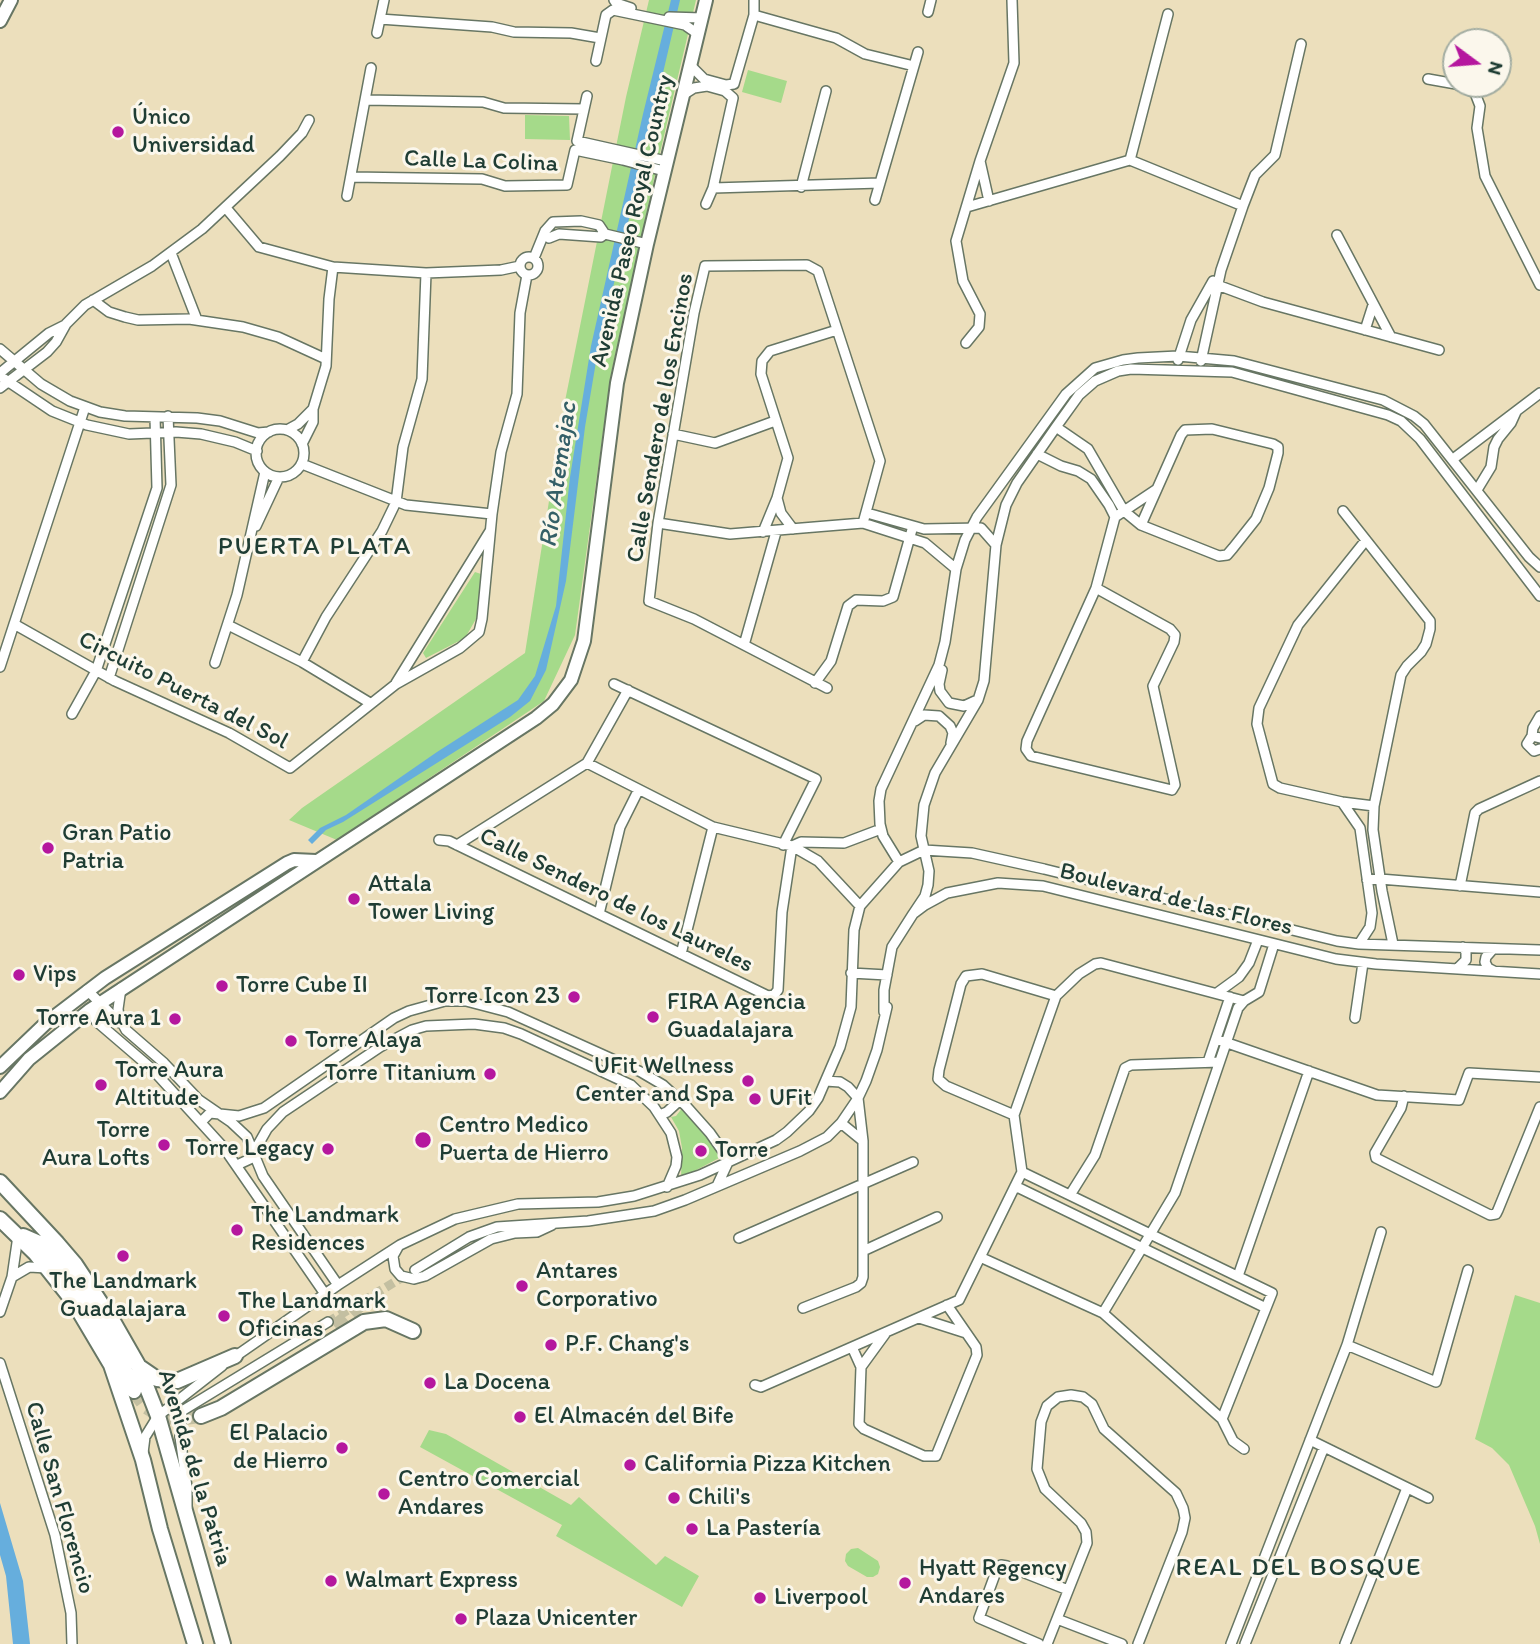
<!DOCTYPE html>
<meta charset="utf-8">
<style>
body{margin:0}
#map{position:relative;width:1540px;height:1644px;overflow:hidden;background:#ecdfbc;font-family:Itim,sans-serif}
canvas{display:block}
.north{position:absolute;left:1442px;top:28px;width:70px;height:70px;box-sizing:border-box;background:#fbf7ec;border:2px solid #a3ada2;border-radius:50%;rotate:106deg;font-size:19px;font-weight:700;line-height:28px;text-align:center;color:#1f3d34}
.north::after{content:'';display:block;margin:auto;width:24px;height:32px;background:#b5179e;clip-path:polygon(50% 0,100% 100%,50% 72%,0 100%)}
</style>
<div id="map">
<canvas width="1540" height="1644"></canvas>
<div class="north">N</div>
</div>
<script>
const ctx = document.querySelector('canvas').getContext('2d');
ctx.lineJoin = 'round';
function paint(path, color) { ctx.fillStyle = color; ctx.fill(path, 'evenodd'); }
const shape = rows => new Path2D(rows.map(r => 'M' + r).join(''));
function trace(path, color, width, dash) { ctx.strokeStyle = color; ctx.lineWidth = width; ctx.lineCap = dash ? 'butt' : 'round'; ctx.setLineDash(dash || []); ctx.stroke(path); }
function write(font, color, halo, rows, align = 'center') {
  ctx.font = font + ' Itim,sans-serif'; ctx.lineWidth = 6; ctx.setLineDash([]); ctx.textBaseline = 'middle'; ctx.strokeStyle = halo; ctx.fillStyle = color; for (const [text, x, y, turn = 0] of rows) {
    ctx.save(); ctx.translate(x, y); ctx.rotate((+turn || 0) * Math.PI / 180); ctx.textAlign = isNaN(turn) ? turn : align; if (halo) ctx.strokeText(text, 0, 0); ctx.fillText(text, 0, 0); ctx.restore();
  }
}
paint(shape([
 [649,0,696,0,659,157,611,374,575,635,544,701,337,840,289,820,302,808,525,653,564,406,626,97],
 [748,70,787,81,781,103,742,92],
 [525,115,569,116,570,140,525,139],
 [475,572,481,574,479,611,476,619,465,638,426,658,423,653],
 [683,1107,723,1156,681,1178,682,1148,679,1131,671,1117,676,1116],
 [1515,1295,1540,1303,1540,1544,1535,1526,1509,1465,1492,1448,1475,1439],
 [429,1430,446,1434,571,1505,579,1497,656,1565,665,1556,699,1576,682,1607,556,1536,562,1525,420,1447],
 [858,1548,878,1561,880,1567,878,1574,873,1577,867,1577,848,1566,845,1561,846,1554,851,1549]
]), '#a5da8a');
paint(shape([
 [671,0,680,0,597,356,585,427,566,581,546,670,530,701,510,717,343,822,326,830,312,844,308,840,320,828,346,815,437,752,518,700,535,676,556,606,570,477,591,346,643,114],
 [0,1503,23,1581,30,1644,13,1644,6,1576,0,1555]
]), '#66aedd');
trace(shape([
 [328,1322,408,1274]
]), '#c3bfa1', 9, [9, 4.5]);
trace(shape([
 [335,1327,362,1303],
 [134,1391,146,1407,159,1415,178,1419,201,1416]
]), '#c3bfa1', 14, [14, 7]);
const street = shape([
 [614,0,616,3,631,8],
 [928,12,931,0],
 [754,15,836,38,865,54,914,66],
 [669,17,702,18],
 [380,19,492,27,514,32,571,33,600,38],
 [377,33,384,0],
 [596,61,606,15,613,10,685,25,698,34],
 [690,65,704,79,726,85,734,84,754,15,754,0],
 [1428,79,1456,84],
 [1456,84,1475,93,1480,106,1477,128,1485,176,1540,285],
 [683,95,694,88,707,86,725,91,733,98,713,188,706,204],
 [587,96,577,141,666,161],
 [365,100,483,102,504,108,584,109],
 [1130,160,1168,14],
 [351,177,482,179,505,186,567,185,575,150,623,160,664,171],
 [801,187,826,91],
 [713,188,880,183],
 [347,196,371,68],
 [875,200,918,52],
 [989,201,980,161,1014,63,1012,0],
 [967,207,1130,160,1243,206],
 [226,208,259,247,333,267,426,273,501,270,520,266],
 [1337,235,1391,337],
 [549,238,559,234,601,237,605,234,647,244],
 [171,253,197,320],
 '520 266a9 9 0 1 1 18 0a9 9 0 1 1-18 0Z',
 [534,258,545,231,553,222,581,221,599,225,605,234],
 [1212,283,1263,302,1439,350],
 [93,300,109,312,125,317,138,320,189,319,243,327,278,337,326,359],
 [1365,330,1373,305],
 [966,343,979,327,980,314,963,281,956,241,980,161],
 [0,349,41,384,70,401,100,412,125,416,197,418,220,421,258,433,269,432],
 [1178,360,1191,320,1213,281],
 [1201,361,1221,270,1243,206,1255,175,1275,155,1301,44],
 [0,373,49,333,65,325],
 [0,376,52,411,87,425,129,434,176,432,201,434,235,442,257,451],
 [0,388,47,352,56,342,66,324,85,305,152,266,202,229,280,156,302,133,309,120],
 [1056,427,1088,449,1124,511,1141,525,1219,556,1227,555,1233,548,1256,519,1269,488,1278,453,1278,447,1273,444,1212,429,1185,430,1181,435,1141,525],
 '256 453a24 24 0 1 1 48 0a24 24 0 1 1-48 0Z',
 [287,430,298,424,313,409],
 [673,434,715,443,775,421],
 [302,444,313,422,313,409,326,366,329,299,333,267],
 [1037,454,1061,466,1078,471,1091,479,1109,505,1115,517],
 [1453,459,1540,393],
 [302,464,406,505,492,514],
 [1477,490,1491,467,1494,447,1498,439,1511,423,1516,412],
 [777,498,781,513,793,529],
 [1343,511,1430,621,1430,629,1426,644,1421,652,1407,666,1401,675,1374,806,1373,830,1382,891,1393,944],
 [867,513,924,529,981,528,996,545],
 [658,523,730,534,863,523,925,543,956,569],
 [256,526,279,477],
 [763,532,777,498,788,458,761,374,762,361,770,351,837,330],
 [1366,540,1298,625,1259,708,1257,724,1273,784,1280,788,1342,802,1374,806],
 [1096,588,1170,629,1175,635,1174,642,1153,686,1174,780,1175,785,1172,790,1031,756,1026,749,1027,741,1096,588,1115,517,1157,489],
 [14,624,115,681,229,733,290,768,396,684,460,648,479,632,482,619,492,514,501,452,517,394,520,313,527,275],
 [228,625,302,662,370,703],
 [744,645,776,532],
 [302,662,326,617,382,531,396,502,403,447,422,379,426,273],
 [215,663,237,595,265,472],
 [0,667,85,407],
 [942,670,939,684,940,691,949,703,964,706,977,700],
 [109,678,171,485,168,416],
 [396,683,490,531],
 [815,683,831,661,848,606,856,600,883,601,893,597,913,526],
 [614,684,816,779,783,845],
 [827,688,694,619,649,601,658,523,694,313,705,266,807,265,818,271,880,461,863,523],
 [72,714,96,671,157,488,155,417],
 [915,721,924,715,939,716,950,726,953,733,951,743],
 [1532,736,1533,728,1540,716],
 [1540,738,1532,736,1527,744,1534,751,1540,749],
 [587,763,713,827,792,846,818,861,860,906],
 [1342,802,1360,828,1372,913,1370,927,1359,944],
 [439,840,449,841,768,996,774,995,778,990,782,912,792,846],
 [457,845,587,763,628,690],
 [792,846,801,842,844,843,881,829],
 [899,862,883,836,880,824,879,801,881,789,939,665,945,642,956,569,965,540,977,517,1066,394,1095,368,1123,360,1138,358,1178,356,1234,361,1383,400,1414,416,1424,424,1529,557,1540,567],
 [1367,880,1380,879,1540,892],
 [1460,886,1475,813,1479,809,1540,781],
 [599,914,620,827,638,791],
 [913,914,925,896,928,885,929,871,921,836,924,805,935,773,978,700,984,681,996,545,1006,505,1017,483,1056,427,1079,395,1095,381,1118,371,1131,369,1232,372,1388,415,1401,421,1420,439,1540,596],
 [1493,949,1486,957,1485,962,1488,968,1494,971],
 [681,954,713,827],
 [1457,969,1466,960,1466,952,1463,947],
 [851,973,887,975],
 [121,988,118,1009,119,1017,126,1030,164,1063,199,1100,231,1122,247,1137,263,1176,338,1285],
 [87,990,120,1023],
 [1217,993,1239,977,1249,963,1258,940],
 [90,1010,96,1021,152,1069,224,1148,325,1294],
 [884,1012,884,990,892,947,913,914,925,905,947,893,998,883,1043,886,1336,959,1376,964,1540,974],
 [1355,1018,1363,963],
 [1216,1039,1377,1095,1459,1100,1469,1073,1540,1077],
 [1208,1062,1230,997],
 [1404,1096,1401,1108,1375,1153,1376,1158,1490,1215,1496,1214,1498,1210,1540,1107],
 [660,1115,667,1112,680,1100],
 [1014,1115,946,1086,938,1079,939,1070,961,984,966,976,982,974,1056,996],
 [202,1121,210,1113,239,1116,264,1108,394,1018,409,1011,445,1001,466,1001,508,1012,641,1072,663,1085,686,1106,710,1133,729,1160,717,1186],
 [841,1123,863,1141],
 [237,1165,250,1159,267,1129,283,1112,380,1047,412,1030,426,1026,474,1024,504,1028,521,1034,631,1085,654,1107,671,1133,677,1157,676,1166,667,1187],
 [1022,1172,1272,1293,1222,1419],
 [1015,1186,1266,1308],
 [1070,1195,1095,1155,1125,1068,1131,1065,1219,1062],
 [739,1238,913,1162],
 [398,1247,393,1256,395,1269,401,1276,414,1279,425,1276,491,1239,515,1233,537,1232,552,1225],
 [863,1251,937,1217],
 [980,1257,1103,1313,1222,1419,1233,1441,1244,1449],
 [415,1270,469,1237,497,1227,588,1221,654,1211,685,1200,800,1151,827,1137,841,1123,858,1098,866,1081,877,1050,887,1007],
 [1238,1276,1309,1071],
 [12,1277,29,1267,47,1268],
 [803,1308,856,1287,861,1283,863,1277,863,1141,858,1098,848,1087,840,1082,826,1081],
 [0,1312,12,1277,18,1236],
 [1103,1313,1175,1193,1238,1008,1244,1001,1259,992,1274,944],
 [919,1318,966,1333],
 [1347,1345,1436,1382,1468,1270],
 [852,1347,861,1367,859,1424,864,1429,924,1456,936,1456,977,1355,976,1347,947,1305],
 [233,1358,338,1285,400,1245,455,1219,518,1204,598,1202,634,1196,700,1175,776,1140,787,1132,809,1111,818,1098,840,1047,851,1007,854,930,860,906,899,862,924,850,972,853,1044,869,1337,941,1359,944,1540,950],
 [0,1363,55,1535,71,1613,72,1644],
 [861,1367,885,1334],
 [755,1385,761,1387,959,1300,1022,1172,1014,1115,1056,996,1079,974,1095,964,1101,963,1244,1001],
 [1310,1440,1428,1498],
 [143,1453,145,1437,158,1416,222,1366],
 [187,1507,187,1487,180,1437,182,1411,328,1322],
 [1057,1619,1122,1644],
 [1039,1644,979,1618,997,1569,1001,1565,1007,1566,1068,1590],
 [1047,1644,1087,1543,1086,1532,1081,1523,1045,1489,1037,1469,1041,1422,1047,1406,1058,1397,1071,1395,1083,1397,1092,1404,1104,1429,1176,1493,1183,1508,1185,1518,1182,1532,1138,1644],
 [1231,1644,1347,1345,1381,1232],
 [1245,1644,1324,1447],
 [1345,1644,1407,1488]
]);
const secondary = shape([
 [0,21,11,0],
 [0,1067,46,1023,105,978,287,863,294,860,316,861],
 [0,1092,29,1059,90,1010,536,718,553,704,571,680,584,641,617,383,647,244,706,0]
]);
const primary = shape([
 [0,1182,57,1243,75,1264,114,1323,138,1365,158,1416,223,1644],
 [0,1219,35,1253,73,1301,111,1365,143,1460,160,1529,195,1644],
 [23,1236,39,1243,73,1280,110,1336,134,1391],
 [141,1368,157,1379,177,1381,235,1356],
 [201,1416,221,1408,364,1322,386,1319,413,1331]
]);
trace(street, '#677664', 12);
trace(secondary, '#677664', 16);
trace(primary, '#677664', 18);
trace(street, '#fff', 9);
trace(secondary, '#fff', 12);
trace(primary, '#fff', 14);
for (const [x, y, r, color] of [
 [118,132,7,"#b5179e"],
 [48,848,7,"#b5179e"],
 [354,899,7,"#b5179e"],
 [19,975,7,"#b5179e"],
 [222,986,7,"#b5179e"],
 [574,997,7,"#b5179e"],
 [653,1017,7,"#b5179e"],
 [175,1019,7,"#b5179e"],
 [291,1041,7,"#b5179e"],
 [490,1074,7,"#b5179e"],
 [748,1081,7,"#b5179e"],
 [101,1085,7,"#b5179e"],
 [755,1099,7,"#b5179e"],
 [423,1140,9,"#b5179e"],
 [164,1145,7,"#b5179e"],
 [328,1149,7,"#b5179e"],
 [701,1151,7,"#b5179e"],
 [237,1230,7,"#b5179e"],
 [123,1256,7,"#b5179e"],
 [522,1286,7,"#b5179e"],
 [224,1316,7,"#b5179e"],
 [551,1345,7,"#b5179e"],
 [430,1383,7,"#b5179e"],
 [520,1417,7,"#b5179e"],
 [342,1448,7,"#b5179e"],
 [630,1465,7,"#b5179e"],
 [384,1494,7,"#b5179e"],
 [674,1498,7,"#b5179e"],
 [692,1529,7,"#b5179e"],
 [331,1581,7,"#b5179e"],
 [905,1583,7,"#b5179e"],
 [760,1598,7,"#b5179e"],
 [461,1619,7,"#b5179e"]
]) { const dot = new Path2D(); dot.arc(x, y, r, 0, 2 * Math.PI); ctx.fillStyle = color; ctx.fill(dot); trace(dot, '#fbf7ec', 2.5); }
write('24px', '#1f3d34', '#fbf7ec', [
 ["Único",132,118],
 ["Universidad",132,146],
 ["Gran Patio",62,834],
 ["Patria",62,862],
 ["Attala",368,885],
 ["Tower Living",368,913],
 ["Vips",33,975],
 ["Torre Cube II",236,986],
 ["Torre Icon 23",560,997,"right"],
 ["FIRA Agencia",667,1003],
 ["Guadalajara",667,1031],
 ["Torre Aura 1",161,1019,"right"],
 ["Torre Alaya",305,1041],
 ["UFit Wellness",734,1067,"right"],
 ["Center and Spa",734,1095,"right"],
 ["Torre Aura",115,1071],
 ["Altitude",115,1099],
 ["Torre Titanium",476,1074,"right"],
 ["UFit",769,1099],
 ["Centro Medico",439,1126],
 ["Puerta de Hierro",439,1154],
 ["Torre",150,1131,"right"],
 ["Aura Lofts",150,1159,"right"],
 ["Torre Legacy",314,1149,"right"],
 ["Torre",715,1151],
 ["The Landmark",251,1216],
 ["Residences",251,1244],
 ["Antares",536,1272],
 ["Corporativo",536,1300],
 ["The Landmark",123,1282,"center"],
 ["Guadalajara",123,1310,"center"],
 ["The Landmark",238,1302],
 ["Oficinas",238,1330],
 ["P.F. Chang's",565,1345],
 ["La Docena",444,1383],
 ["El Almacén del Bife",534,1417],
 ["El Palacio",328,1434,"right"],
 ["de Hierro",328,1462,"right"],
 ["California Pizza Kitchen",644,1465],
 ["Centro Comercial",398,1480],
 ["Andares",398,1508],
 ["Chili's",688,1498],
 ["La Pastería",706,1529],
 ["Hyatt Regency",919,1569],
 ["Andares",919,1597],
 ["Walmart Express",345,1581],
 ["Liverpool",774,1598],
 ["Plaza Unicenter",475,1619]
], 'left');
write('24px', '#1f3d34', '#fbf7ec', [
 ["Calle La Colina",481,162,2],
 ["Avenida Paseo Royal Country",633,221,-77],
 ["Calle Sendero de los Encinos",661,418,-80],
 ["Circuito Puerta del Sol",183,691,27],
 ["Boulevard de las Flores",1176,900,14],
 ["Calle Sendero de los Laureles",616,901,26],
 ["Avenida de la Patria",194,1468,73],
 ["Calle San Florencio",59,1498,74]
]);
write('italic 26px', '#345f67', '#fbf7ec', [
 ["Río Atemajac",559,475,-82]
]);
ctx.letterSpacing = '2px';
write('26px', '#1f3d34', '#fbf7ec', [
 ["PUERTA PLATA",315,547],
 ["REAL DEL BOSQUE",1299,1568]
]);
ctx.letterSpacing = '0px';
</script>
